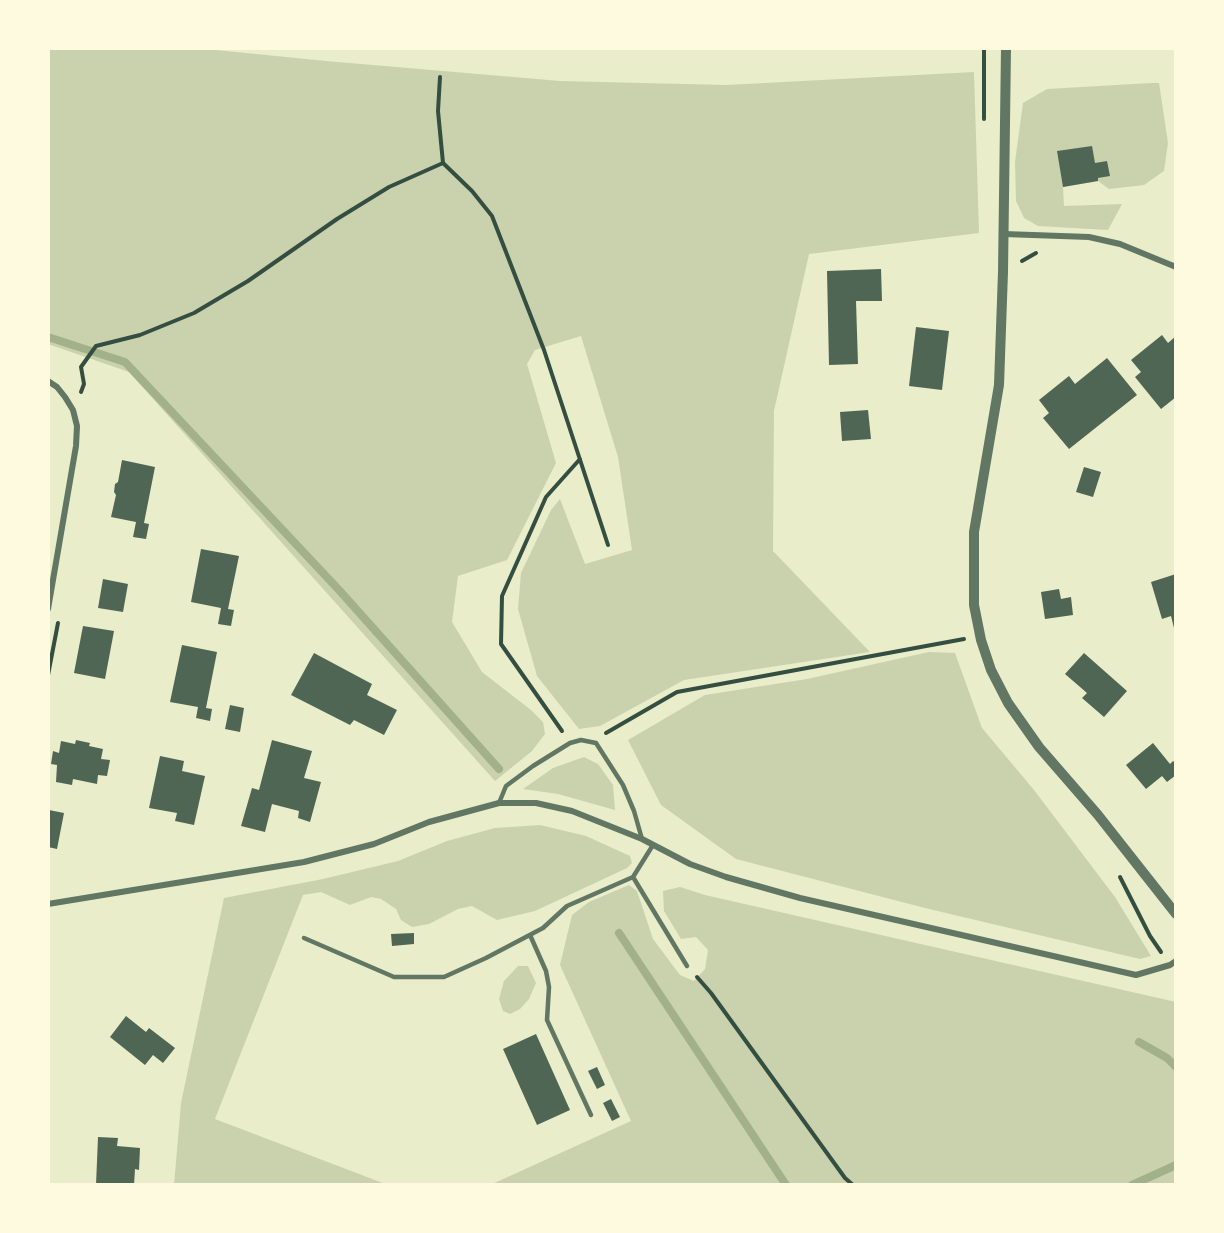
<!DOCTYPE html>
<style>
body{margin:0}
#map{position:relative;width:1224px;height:1233px;overflow:hidden;background:#e9edc9;font-family:"Nunito Sans",sans-serif}
canvas{display:block}
.frame{position:absolute;inset:0;border:50px solid #fefae0;pointer-events:none}
</style>
<div id="map">
<canvas width="1224" height="1233"></canvas>
<div class="frame"></div>
</div>
<script>
const ctx = document.querySelector('canvas').getContext('2d');
ctx.lineJoin = 'round';
function paint(path, color) { ctx.fillStyle = color; ctx.fill(path, 'evenodd'); }
const shape = rows => new Path2D(rows.map(r => 'M' + r).join(''));
function trace(path, color, width, dash) { ctx.strokeStyle = color; ctx.lineWidth = width; ctx.lineCap = dash ? 'butt' : 'round'; ctx.setLineDash(dash || []); ctx.stroke(path); }
paint(shape([
 [48,48,196,48,326,61,560,81,726,85,974,72,979,233,809,254,774,411,773,551,870,652,684,680,600,726,579,729,537,676,518,609,521,573,551,510,560,499,585,564,632,550,618,457,581,336,535,350,527,364,556,463,507,560,458,576,452,622,482,672,531,710,543,722,545,734,532,751,495,781,129,372,48,344],
 [1151,83,1159,83,1168,143,1164,171,1144,185,1109,189,1098,181,1063,187,1064,206,1122,204,1108,230,1038,226,1024,218,1016,201,1015,162,1023,103,1047,89],
 [929,652,955,653,982,728,1034,790,1115,897,1151,956,1140,959,925,908,736,859,661,805,628,740,705,695,807,679],
 [584,757,598,764,613,785,615,810,558,794,523,789,553,768],
 [540,825,586,836,630,856,632,863,627,868,535,911,497,920,472,906,458,909,429,924,412,927,401,920,396,909,381,899,371,897,350,905,321,892,303,895,215,1119,388,1185,174,1185,181,1103,224,898,323,879,398,861,447,841,495,828],
 [629,885,637,891,653,939,680,975,694,981,705,969,708,950,696,937,681,939,664,911,663,891,680,887,705,895,1176,1002,1176,1185,490,1185,631,1121,560,965,572,915,589,902],
 [518,966,528,966,536,983,529,999,520,1009,510,1014,503,1011,499,999,504,981]
]), '#cad2ad');
trace(shape([
 [48,337,125,362,339,590,499,769],
 [619,933,786,1185],
 [1139,1042,1167,1058,1176,1067],
 [1132,1185,1176,1165]
]), '#a3b18a', 8);
paint(shape([
 [1092,146,1095,163,1107,161,1110,176,1098,178,1098,181,1063,187,1057,151],
 [881,269,882,301,856,301,858,364,829,365,827,271],
 [916,327,949,331,942,390,909,386],
 [1162,335,1168,343,1176,336,1176,397,1161,409,1135,377,1141,372,1131,360],
 [1107,358,1137,395,1069,449,1043,418,1049,413,1039,400,1069,376,1075,384],
 [868,410,871,439,842,441,840,412],
 [122,460,155,467,144,523,149,524,146,539,133,537,136,522,111,517,116,495,114,492,115,484,118,482],
 [1084,467,1101,472,1093,497,1076,492],
 [201,549,239,556,228,609,234,610,231,626,218,624,221,608,191,602],
 [1176,574,1176,632,1175,632,1171,616,1162,619,1151,582],
 [103,579,128,584,123,612,98,608],
 [1059,589,1061,599,1071,597,1073,615,1045,619,1041,592],
 [83,626,114,631,105,679,74,673],
 [182,645,217,652,206,708,212,709,210,721,196,718,198,707,170,702],
 [314,653,372,684,367,695,397,710,384,735,354,720,350,725,291,695],
 [1084,653,1127,691,1104,717,1082,698,1087,693,1065,674],
 [230,705,244,708,240,732,225,729],
 [76,740,90,743,89,746,103,749,101,759,110,760,107,776,98,775,97,784,73,779,72,785,56,782,57,765,51,764,53,751,59,753,61,741,75,744],
 [272,740,312,751,304,778,321,782,310,822,298,818,299,811,272,804,265,832,241,826,252,788,259,790],
 [1153,743,1170,764,1173,761,1176,764,1176,775,1167,782,1162,776,1146,789,1126,765],
 [160,756,184,761,182,771,205,776,194,825,175,821,177,813,149,808],
 [49,810,64,813,57,849,48,847],
 [414,933,414,944,392,946,391,934],
 [126,1016,146,1032,149,1028,175,1048,163,1063,153,1055,145,1065,110,1037],
 [536,1034,570,1110,537,1125,503,1049],
 [597,1067,605,1085,597,1089,588,1071],
 [611,1099,620,1117,612,1121,603,1103],
 [98,1137,118,1138,117,1146,140,1148,139,1170,135,1169,134,1185,96,1185]
]), '#4f6655');
trace(shape([
 [440,77,438,111,443,163,472,191,492,216,544,350,608,545],
 [984,119,984,48],
 [1022,261,1036,253],
 [81,392,84,384,81,367,96,346,140,335,194,313,248,281,337,219,389,187,443,163],
 [48,675,58,623],
 [562,731,501,644,502,596,546,497,580,459],
 [606,733,677,692,964,639],
 [1120,877,1150,936,1161,952],
 [697,977,711,993,845,1178,853,1185]
]), '#344e41', 4);
trace(shape([
 [499,803,506,786,533,766,570,743,581,740,596,743,623,785,634,811,642,839],
 [633,877,687,966],
 [530,935,546,971,549,987,547,1020,591,1115],
 [304,938,394,977,444,977,486,958,543,928,567,906,633,877,653,845]
]), '#617663', 4.5);
trace(shape([
 [1004,234,1089,237,1120,244,1176,267],
 [48,381,57,387,65,397,73,410,77,426,76,446,48,609],
 [48,904,304,862,374,844,429,822,499,803,536,803,572,811,642,839,690,864,726,877,800,898,1136,975,1170,965,1176,961]
]), '#617663', 6);
trace(shape([
 [1006,48,1003,272,999,385,974,532,974,605,981,640,991,670,1008,703,1039,747,1098,815,1176,914]
]), '#617663', 10);
</script>
